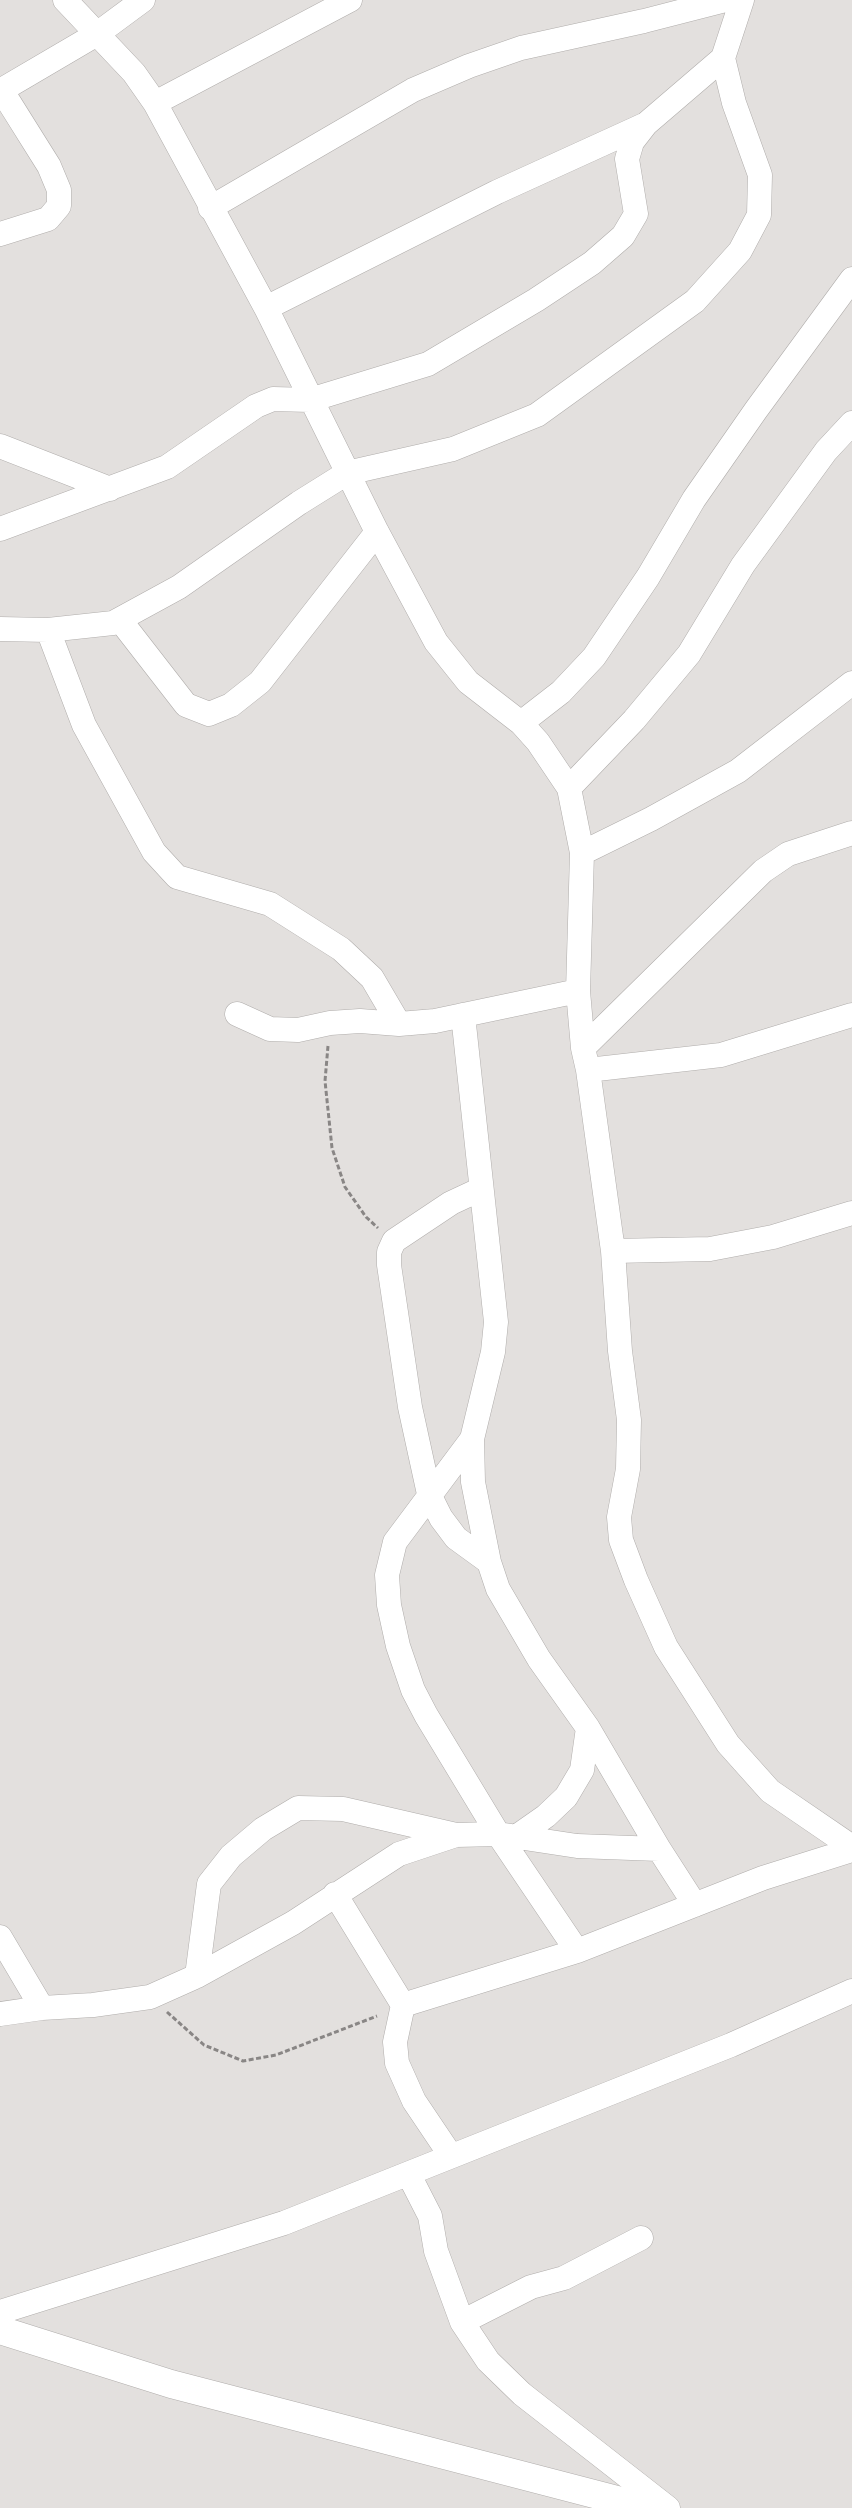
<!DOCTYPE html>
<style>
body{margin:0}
canvas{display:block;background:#e3e0de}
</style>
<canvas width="852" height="2508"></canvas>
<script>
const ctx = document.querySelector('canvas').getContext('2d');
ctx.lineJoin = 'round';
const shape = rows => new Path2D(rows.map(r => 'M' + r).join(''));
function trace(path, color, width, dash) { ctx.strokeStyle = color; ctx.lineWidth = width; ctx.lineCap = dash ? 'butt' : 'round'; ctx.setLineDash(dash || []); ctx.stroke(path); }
const minor = shape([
 [65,0,134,73,155,103,266,308,377,532,436,642,468,682,521,723,538,742,569,788,582,853,578,991,583,1048,588,1070,613,1251,620,1351,629,1420,628,1469,619,1517,621,1540,636,1580,666,1647,728,1744,770,1791,852,1847],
 [0,91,97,34,143,0],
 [155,103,350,0],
 [210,208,413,90,469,66,521,48,644,21,726,0],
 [0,234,48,219,59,206,59,190,49,166,2,91],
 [266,308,497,192,644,125],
 [0,446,110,489],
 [0,529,167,467,256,406,273,399,310,400,428,364,536,300,592,263,623,236,636,214,627,159,632,142,646,124,723,58,742,0],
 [120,620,186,705,209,714,231,705,260,682,377,532],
 [0,629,48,630,113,623,179,587,299,503,347,473,453,449,537,415,695,301,740,251,759,215,760,175,734,103,723,58],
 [48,630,84,725,154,852,177,877,270,904,341,949,372,978,399,1024],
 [521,723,561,692,594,657,648,577,694,499,756,410,852,279],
 [569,788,634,720,689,654,743,565,826,451,852,423],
 [582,853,651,819,738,771,852,683],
 [237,1014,270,1029,298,1030,330,1023,360,1021,399,1024,435,1021,578,991],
 [463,1015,496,1322,493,1352,472,1439,473,1482,489,1562,498,1589,539,1659,588,1728,659,1849],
 [583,1048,763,871,788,854,852,833],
 [588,1070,721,1055,852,1015],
 [481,1189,451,1203,394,1241,389,1252,389,1265,410,1407,429,1494,441,1518,456,1538,489,1562],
 [613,1251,710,1249,773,1237,852,1213],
 [472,1439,395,1542,387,1575,389,1605,398,1646,413,1690,426,1715,498,1834,577,1951],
 [516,1837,546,1816,566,1797,582,1770,588,1728],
 [335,1894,403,2005,395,2042,397,2063,414,2101,451,2156],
 [0,1937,42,2008],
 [197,1976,209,1884,231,1856,263,1829,298,1808,343,1809,456,1835],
 [403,2005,577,1951,763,1878,852,1850],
 [0,2014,42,2008,93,2005,150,1997,197,1976,293,1923,399,1854,456,1835,498,1834,577,1846,659,1849,695,1905],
 [409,2175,430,2216,436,2251,462,2322,488,2361,522,2394,668,2508],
 [0,2312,284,2223,731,2045,852,1991],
 [462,2322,531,2287,564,2278,641,2238]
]);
const tertiary = shape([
 [0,2330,171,2384,648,2508]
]);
trace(minor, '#b0adab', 25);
trace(tertiary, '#b0adab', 29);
trace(shape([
 [328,1046,325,1081,332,1148,345,1187,366,1217,378,1228],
 [167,2012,204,2045,243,2061,276,2055,377,2016]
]), '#898685', 3, [5, 2.5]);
trace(minor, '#fff', 24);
trace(tertiary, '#fff', 28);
</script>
